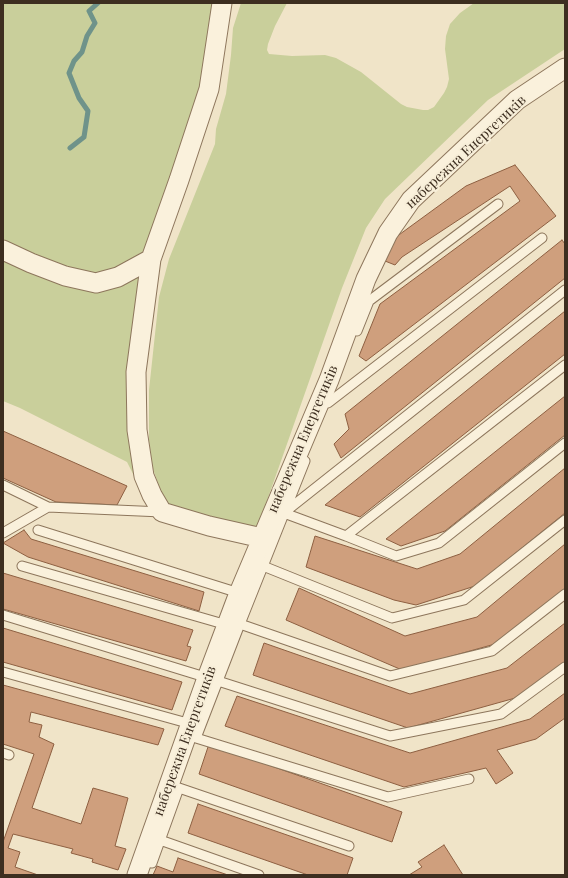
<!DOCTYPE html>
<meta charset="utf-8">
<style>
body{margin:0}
#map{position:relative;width:568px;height:878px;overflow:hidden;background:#f0e4c8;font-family:"Playfair Display",serif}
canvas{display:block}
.frame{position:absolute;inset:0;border:4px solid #3d2e20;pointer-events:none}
</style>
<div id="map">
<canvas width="568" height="878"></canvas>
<div class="frame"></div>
</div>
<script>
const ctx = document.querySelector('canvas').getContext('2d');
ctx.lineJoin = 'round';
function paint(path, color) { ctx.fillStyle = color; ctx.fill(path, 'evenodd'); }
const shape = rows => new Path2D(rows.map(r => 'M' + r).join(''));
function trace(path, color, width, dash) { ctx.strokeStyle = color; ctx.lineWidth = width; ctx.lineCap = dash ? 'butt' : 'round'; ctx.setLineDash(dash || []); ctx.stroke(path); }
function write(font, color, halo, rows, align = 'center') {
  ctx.font = font + ' "Playfair Display",serif'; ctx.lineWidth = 4; ctx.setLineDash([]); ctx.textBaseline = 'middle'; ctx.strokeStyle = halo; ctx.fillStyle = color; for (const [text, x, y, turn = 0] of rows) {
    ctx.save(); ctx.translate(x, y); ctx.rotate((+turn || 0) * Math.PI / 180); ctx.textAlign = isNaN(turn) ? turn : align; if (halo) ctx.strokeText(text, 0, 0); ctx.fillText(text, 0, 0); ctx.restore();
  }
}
paint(shape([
 [3,3,218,3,210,62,148,271,137,482,127,462,20,408,3,401],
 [241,3,287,3,275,26,268,44,267,50,269,54,292,56,325,55,336,58,361,72,401,104,407,107,423,110,428,110,434,107,444,93,447,87,449,79,445,49,446,36,450,24,460,13,474,3,565,3,565,49,488,100,385,199,366,228,342,288,257,529,170,506,163,498,152,466,149,440,149,390,159,297,169,259,215,144,216,129,226,94,231,55,233,28]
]), '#c9cf9b');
trace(shape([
 [70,148,84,137,88,111,79,98,69,73,74,61,82,52,87,36,95,23,89,11,98,3]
]), '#6f938a', 5);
const building = shape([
 [515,165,556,216,366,361,359,356,380,304,520,201,510,186,402,257,395,265,385,261,396,237,466,186,515,165],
 [562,240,565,244,565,278,341,458,334,444,349,429,345,414,562,240],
 [565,311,565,354,360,517,325,505,565,311],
 [565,396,565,435,445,531,401,546,386,539,565,396],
 [3,431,127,486,117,505,56,502,3,478,3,431],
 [565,468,565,513,475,586,416,605,394,600,306,567,315,536,417,569,460,554,565,468],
 [24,530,31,539,204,592,199,611,28,557,3,543,24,530],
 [565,544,565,589,495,644,402,670,286,620,299,588,405,636,477,617,565,544],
 [3,573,193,630,187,646,191,647,186,661,3,609,3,573],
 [565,623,565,664,526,695,408,728,253,675,264,643,410,694,507,668,565,623],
 [3,628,182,682,172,710,3,662,3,628],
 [3,685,164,729,158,745,31,712,29,722,42,725,39,737,54,744,32,808,81,824,93,788,128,798,115,846,126,849,118,870,92,862,93,859,71,853,73,849,13,834,8,848,20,852,15,867,38,875,3,875,3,842,34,754,3,744,3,685],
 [565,693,565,718,536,739,497,750,513,773,496,784,486,768,404,787,225,726,237,696,410,753,530,719,565,693],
 [209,744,402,812,392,842,199,774,209,744],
 [198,804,353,858,347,875,308,875,188,833,198,804],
 [444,845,463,875,409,875,422,867,418,862,444,845],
 [178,858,228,875,153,875,157,866,173,872,178,858]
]);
paint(building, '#cf9f7d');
trace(building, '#8d5f41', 1);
const lane = shape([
 [357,331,369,301,498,204],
 [328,403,542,238],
 [3,485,48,507],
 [285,512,565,290],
 [284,513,346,536,565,365],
 [38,530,239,593],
 [3,533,48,507,162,512],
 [346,536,396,556,439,543,565,443],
 [22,566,227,625],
 [263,566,392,618,464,600,565,520],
 [3,615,218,681,390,736,501,714,565,667],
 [240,624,305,461],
 [3,672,191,724],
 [3,753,9,755],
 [469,779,388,797,196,738,240,624,390,676,492,651,565,594],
 [160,840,259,875],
 [142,862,152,863,179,788,349,846]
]);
const street = shape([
 [222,3,209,89,179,180,151,259,136,372,137,430,144,476,152,495,162,512,209,526,262,538],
 [3,250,31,263,65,276,96,283,118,277,151,259],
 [137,875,207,678,239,593,329,380,366,279,388,233,411,200,517,100,565,68]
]);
trace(lane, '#8d765c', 11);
trace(street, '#8d765c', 21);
trace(lane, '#faf1dc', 9);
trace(street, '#faf1dc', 19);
write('14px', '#3d2e20', '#f7eed8', [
 ["набережна Енергетиків",466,152,-43],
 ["набережна Енергетиків",303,439,-67],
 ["набережна Енергетиків",185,741,-70]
]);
</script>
